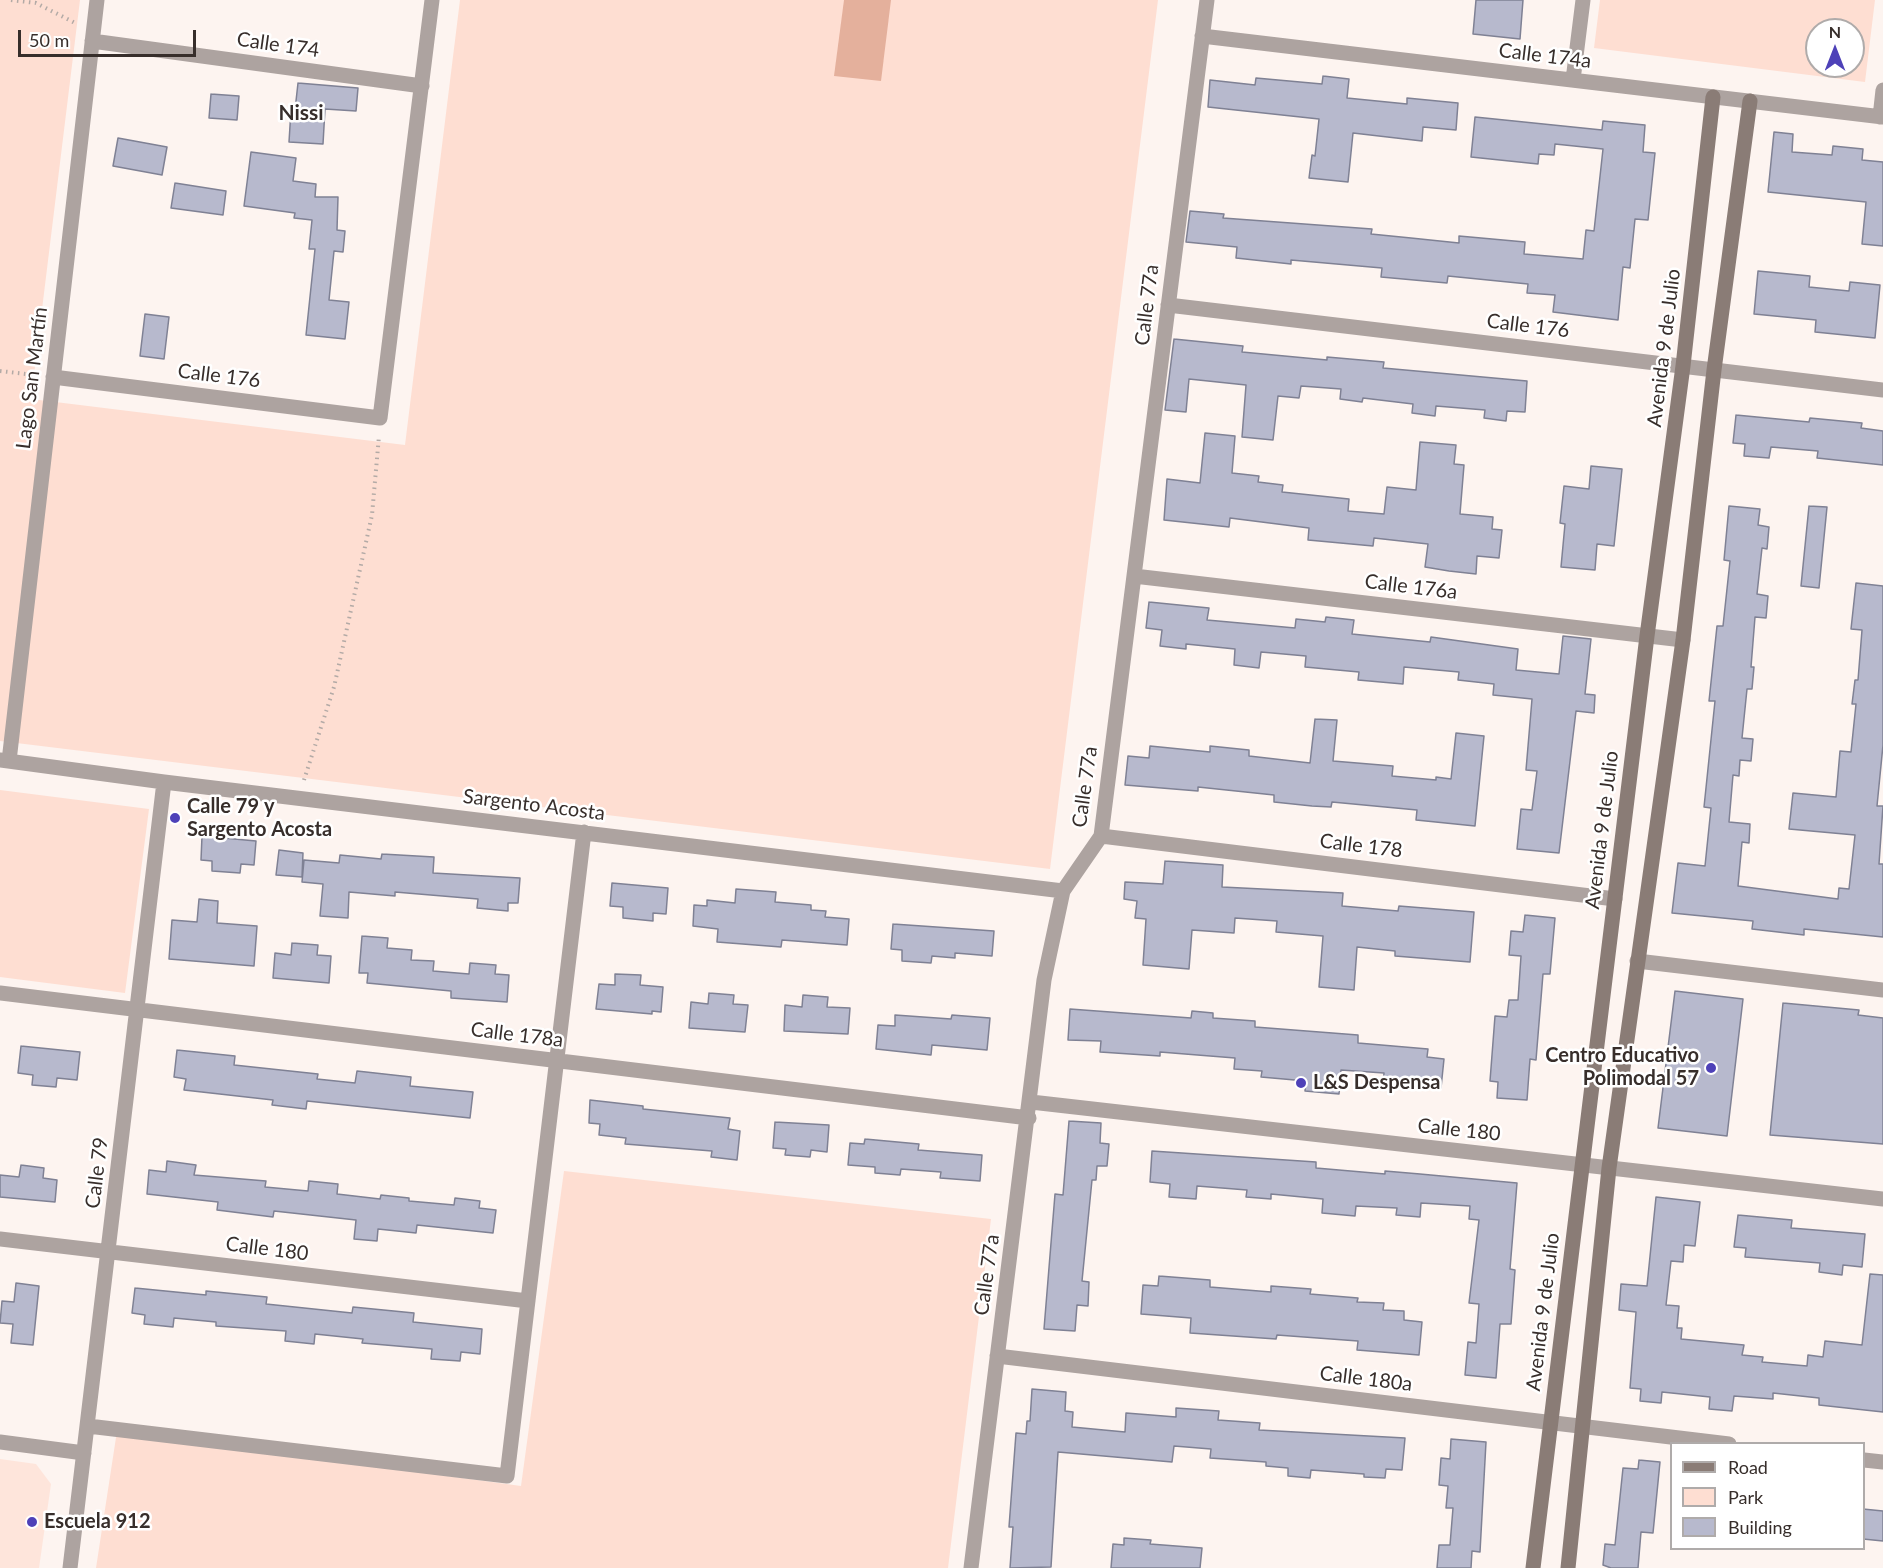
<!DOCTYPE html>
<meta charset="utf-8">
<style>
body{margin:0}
#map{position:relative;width:1883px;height:1568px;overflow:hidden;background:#fdf4f0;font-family:Lato,sans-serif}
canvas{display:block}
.legend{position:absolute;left:1670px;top:1442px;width:195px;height:108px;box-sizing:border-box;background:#fff;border:2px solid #afabaa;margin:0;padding:8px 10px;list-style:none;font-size:18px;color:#372e2b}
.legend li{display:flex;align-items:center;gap:12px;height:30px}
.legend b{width:30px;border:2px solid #afabaa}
.north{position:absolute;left:1805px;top:18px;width:60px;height:60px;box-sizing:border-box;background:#fff;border:2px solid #afabaa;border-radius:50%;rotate:0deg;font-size:16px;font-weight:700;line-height:24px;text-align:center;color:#372e2b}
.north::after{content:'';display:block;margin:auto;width:21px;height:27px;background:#4e41b8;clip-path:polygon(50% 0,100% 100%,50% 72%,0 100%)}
.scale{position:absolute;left:18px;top:30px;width:178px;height:27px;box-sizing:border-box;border:3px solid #372e2b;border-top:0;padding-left:8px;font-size:18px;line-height:21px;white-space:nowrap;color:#372e2b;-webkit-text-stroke:4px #fff;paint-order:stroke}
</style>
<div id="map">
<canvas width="1883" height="1568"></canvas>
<ul class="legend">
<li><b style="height:8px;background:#8a7c76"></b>Road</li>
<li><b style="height:16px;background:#feded2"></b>Park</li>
<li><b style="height:16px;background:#b7b9cd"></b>Building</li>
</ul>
<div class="north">N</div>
<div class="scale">50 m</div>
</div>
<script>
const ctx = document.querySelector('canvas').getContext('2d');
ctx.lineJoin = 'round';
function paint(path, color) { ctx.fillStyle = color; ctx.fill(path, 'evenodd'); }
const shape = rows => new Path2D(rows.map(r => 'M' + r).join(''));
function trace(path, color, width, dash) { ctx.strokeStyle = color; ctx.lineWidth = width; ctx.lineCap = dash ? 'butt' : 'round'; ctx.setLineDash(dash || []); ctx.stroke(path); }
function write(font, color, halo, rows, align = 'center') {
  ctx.font = font + ' Lato,sans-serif'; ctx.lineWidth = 5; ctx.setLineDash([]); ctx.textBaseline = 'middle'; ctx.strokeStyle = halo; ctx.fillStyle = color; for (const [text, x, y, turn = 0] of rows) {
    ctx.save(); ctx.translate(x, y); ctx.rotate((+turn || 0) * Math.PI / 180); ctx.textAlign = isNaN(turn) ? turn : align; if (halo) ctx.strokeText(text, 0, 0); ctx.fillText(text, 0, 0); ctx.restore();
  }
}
paint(shape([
 [0,1459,36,1464,51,1484,39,1568,0,1568]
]), '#fee5db');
paint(shape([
 [0,0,80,0,31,399,405,445,460,0,1158,0,1050,869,0,741],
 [1600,0,1875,0,1865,82,1594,48],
 [1817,30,1853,30,1853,66,1817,66],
 [0,790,149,809,125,993,0,977],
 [564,1171,991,1219,948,1568,96,1568,117,1431,521,1486]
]), '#feded2');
paint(shape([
 [844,0,891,0,881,81,834,76]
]), '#e4b09c');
const building = shape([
 [1476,0,1523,0,1520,39,1473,34,1476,0],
 [1323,76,1349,79,1347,98,1407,104,1407,98,1458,103,1456,130,1423,127,1422,141,1353,133,1348,182,1309,178,1312,155,1315,156,1319,119,1208,107,1210,80,1255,85,1256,78,1322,84,1323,76],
 [298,83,358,88,356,111,325,109,323,144,289,142,291,110,295,110,298,83],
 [211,94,239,96,237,120,209,118,211,94],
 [1475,117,1602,130,1603,121,1645,125,1643,152,1655,153,1648,220,1635,219,1630,268,1623,267,1618,320,1553,312,1555,295,1527,293,1528,284,1448,276,1447,283,1381,277,1382,268,1291,260,1291,264,1236,258,1237,247,1186,242,1190,211,1224,214,1223,218,1372,229,1371,234,1411,238,1459,243,1459,236,1525,242,1524,254,1583,259,1586,230,1594,231,1603,149,1555,144,1554,155,1539,154,1538,164,1471,157,1475,117],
 [1774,132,1793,134,1792,152,1832,155,1833,146,1863,149,1862,160,1883,162,1883,246,1862,244,1866,202,1768,192,1774,132],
 [118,138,167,147,162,175,113,166,118,138],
 [251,152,296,158,293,181,316,184,315,197,338,197,337,230,345,231,343,252,334,251,329,300,349,302,345,339,306,335,315,249,309,249,312,220,294,218,295,213,244,206,251,152],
 [175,183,226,191,223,215,171,208,175,183],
 [1758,271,1810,276,1809,287,1849,291,1850,282,1880,285,1875,338,1815,332,1816,320,1754,314,1758,271],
 [145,314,169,317,164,359,140,356,145,314],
 [1174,339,1243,346,1242,352,1327,360,1327,357,1384,362,1383,368,1527,381,1525,412,1507,411,1506,421,1484,418,1485,410,1436,406,1435,416,1412,413,1413,404,1363,398,1362,402,1340,399,1341,389,1301,386,1299,398,1278,396,1273,440,1242,437,1246,385,1189,379,1186,412,1165,410,1174,339],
 [1736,415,1809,422,1810,418,1862,423,1861,428,1883,431,1883,465,1817,458,1818,451,1771,447,1769,458,1744,456,1745,444,1733,443,1736,415],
 [1205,433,1235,436,1232,473,1259,476,1258,482,1283,485,1282,492,1349,499,1348,511,1384,514,1387,487,1416,490,1420,442,1456,445,1454,464,1464,465,1460,514,1493,517,1492,529,1502,530,1499,558,1477,556,1476,574,1449,571,1425,567,1428,544,1374,538,1373,546,1308,540,1309,528,1230,518,1229,527,1164,520,1167,479,1200,483,1205,433],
 [1591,466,1622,469,1614,546,1597,544,1595,570,1561,567,1565,524,1560,523,1564,486,1589,489,1591,466],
 [1729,506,1760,509,1758,525,1769,527,1767,549,1762,548,1757,594,1768,596,1766,618,1755,617,1751,667,1754,667,1752,689,1747,689,1742,738,1753,739,1751,761,1740,760,1739,776,1733,775,1729,822,1750,824,1749,843,1742,842,1738,886,1838,899,1839,888,1849,889,1855,835,1789,829,1793,793,1836,797,1840,751,1851,752,1856,704,1852,704,1855,680,1858,680,1862,630,1851,629,1856,583,1883,586,1883,745,1877,806,1883,806,1879,864,1883,864,1883,937,1804,929,1804,935,1752,929,1753,921,1672,913,1678,863,1705,866,1711,808,1704,807,1715,701,1709,701,1717,626,1723,626,1730,561,1724,560,1729,506],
 [1809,506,1827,507,1819,588,1801,586,1809,506],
 [1149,602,1209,608,1207,620,1295,628,1296,619,1325,622,1326,617,1354,620,1352,634,1430,642,1431,637,1518,649,1516,670,1559,674,1563,636,1591,639,1585,694,1595,695,1594,713,1576,711,1559,853,1517,849,1521,809,1532,810,1537,771,1526,770,1532,699,1493,695,1494,684,1458,680,1459,672,1404,667,1403,684,1358,680,1359,672,1305,667,1306,656,1261,652,1259,668,1234,665,1235,649,1186,644,1186,649,1160,646,1162,630,1146,628,1149,602],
 [1315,719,1337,720,1333,761,1393,766,1392,776,1436,780,1436,777,1451,779,1456,733,1484,736,1475,826,1416,820,1417,810,1332,802,1331,807,1312,806,1274,802,1274,795,1198,787,1198,791,1125,785,1128,756,1149,758,1150,746,1210,752,1210,746,1249,750,1249,756,1310,763,1315,719],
 [202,836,256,841,254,865,241,864,240,873,212,871,212,861,201,860,202,836],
 [279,850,303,853,302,877,276,875,279,850],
 [382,854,434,857,433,873,520,878,518,903,508,903,508,911,477,908,478,899,395,892,395,896,349,892,348,918,320,916,323,884,302,882,304,860,339,863,340,855,381,859,382,854],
 [1165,861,1223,865,1222,887,1343,893,1342,906,1398,911,1399,906,1474,912,1470,962,1395,956,1395,951,1357,947,1354,990,1319,987,1323,936,1276,932,1277,921,1235,918,1234,933,1192,930,1189,969,1143,965,1146,919,1135,918,1137,901,1124,899,1125,882,1163,884,1165,861],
 [612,883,668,888,666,914,653,913,653,921,623,918,623,907,610,906,612,883],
 [736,889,776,892,775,902,811,905,811,910,826,911,825,917,849,919,847,945,782,940,781,947,717,942,718,929,693,926,694,905,707,906,707,900,735,903,736,889],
 [199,899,218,901,217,923,257,926,254,966,169,959,172,920,197,922,199,899],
 [1525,915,1555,918,1550,974,1543,974,1536,1060,1530,1059,1527,1100,1497,1098,1498,1082,1490,1081,1495,1016,1507,1017,1509,1000,1518,1000,1521,956,1509,955,1511,931,1523,932,1525,915],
 [893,924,994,931,992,956,955,953,955,958,932,956,931,963,902,961,902,950,891,949,893,924],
 [362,936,388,938,387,948,412,950,411,960,434,961,433,971,469,974,470,963,496,965,495,974,509,975,507,1002,451,998,451,991,367,983,368,973,359,973,362,936],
 [292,943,318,945,317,955,331,956,329,983,273,978,275,953,291,955,292,943],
 [615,974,641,975,640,985,663,987,661,1012,652,1011,652,1014,596,1009,599,984,615,985,615,974],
 [1675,991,1743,999,1727,1136,1658,1128,1675,991],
 [709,993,734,995,733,1004,748,1005,745,1032,689,1028,691,1002,708,1004,709,993],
 [803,995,828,997,827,1007,850,1008,848,1034,784,1031,785,1005,802,1007,803,995],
 [1783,1003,1859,1010,1858,1015,1883,1018,1883,1144,1770,1135,1783,1003],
 [1070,1009,1191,1018,1192,1011,1213,1013,1213,1018,1255,1021,1255,1027,1358,1035,1358,1043,1428,1049,1427,1057,1444,1059,1441,1088,1383,1084,1384,1073,1341,1070,1339,1094,1305,1091,1306,1081,1261,1077,1262,1071,1234,1069,1235,1058,1160,1052,1160,1056,1100,1052,1101,1041,1068,1040,1070,1009],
 [895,1015,951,1019,952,1015,990,1018,987,1050,932,1045,931,1055,876,1049,878,1025,895,1026,895,1015],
 [21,1046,80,1052,77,1080,57,1078,56,1087,32,1085,33,1075,18,1073,21,1046],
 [177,1050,235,1056,234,1065,318,1074,317,1079,355,1083,357,1071,411,1077,410,1086,473,1092,470,1118,307,1101,306,1109,272,1105,273,1100,184,1090,186,1079,174,1077,177,1050],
 [590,1100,643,1106,643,1109,730,1118,728,1129,740,1131,737,1160,711,1157,712,1151,625,1144,626,1138,599,1135,600,1124,589,1123,590,1100],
 [1069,1121,1101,1123,1100,1143,1109,1144,1107,1166,1097,1166,1096,1180,1092,1180,1082,1281,1089,1282,1088,1306,1077,1305,1075,1331,1044,1329,1055,1194,1063,1195,1069,1121],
 [775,1122,829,1125,827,1152,811,1150,810,1157,785,1155,786,1149,773,1148,775,1122],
 [865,1139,919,1144,918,1150,982,1155,980,1181,940,1178,941,1172,901,1169,900,1175,875,1173,875,1167,848,1165,850,1143,864,1144,865,1139],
 [1152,1151,1316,1162,1316,1168,1385,1174,1385,1171,1420,1174,1517,1183,1510,1269,1515,1270,1511,1324,1500,1324,1496,1378,1465,1375,1468,1342,1476,1343,1479,1304,1469,1303,1479,1220,1469,1219,1470,1206,1421,1203,1420,1217,1396,1215,1397,1208,1356,1206,1355,1216,1322,1213,1323,1199,1271,1194,1271,1199,1246,1197,1247,1190,1197,1186,1196,1199,1169,1197,1170,1184,1150,1182,1152,1151],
 [167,1161,196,1165,194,1175,266,1181,265,1187,308,1191,309,1181,338,1184,337,1194,380,1199,381,1195,409,1198,409,1201,454,1205,455,1198,480,1201,479,1208,496,1210,493,1233,417,1225,416,1233,378,1229,377,1241,354,1239,356,1220,274,1211,273,1217,217,1210,218,1202,147,1194,149,1170,166,1172,167,1161],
 [21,1165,44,1168,43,1178,57,1180,55,1202,0,1197,0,1175,19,1177,21,1165],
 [1656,1197,1700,1202,1695,1246,1684,1245,1683,1262,1671,1261,1666,1305,1679,1306,1677,1328,1682,1328,1681,1339,1744,1345,1742,1355,1763,1357,1762,1362,1807,1366,1808,1355,1823,1357,1825,1341,1862,1345,1870,1274,1883,1275,1883,1412,1819,1405,1819,1398,1773,1393,1773,1399,1734,1396,1732,1411,1709,1409,1710,1397,1662,1392,1661,1403,1640,1401,1641,1389,1630,1388,1636,1312,1619,1310,1621,1284,1647,1286,1656,1197],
 [1738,1215,1792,1220,1791,1228,1865,1234,1862,1267,1843,1265,1842,1275,1819,1272,1820,1263,1745,1257,1746,1248,1734,1247,1738,1215],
 [1159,1276,1210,1280,1210,1287,1271,1292,1271,1286,1311,1289,1310,1294,1358,1298,1357,1302,1384,1303,1383,1310,1404,1311,1404,1320,1422,1322,1419,1355,1357,1350,1358,1341,1277,1335,1276,1339,1190,1333,1191,1318,1141,1314,1143,1285,1158,1286,1159,1276],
 [16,1283,39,1286,33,1345,11,1343,13,1324,0,1323,2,1301,14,1302,16,1283],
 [135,1288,206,1295,206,1291,267,1297,266,1304,352,1313,353,1307,414,1313,413,1322,482,1329,480,1354,461,1352,460,1361,431,1359,432,1349,362,1343,363,1339,315,1334,314,1344,285,1341,286,1331,216,1326,216,1322,174,1318,173,1327,144,1324,145,1315,132,1313,135,1288],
 [1032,1389,1066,1392,1065,1411,1073,1412,1072,1427,1125,1432,1126,1413,1176,1417,1176,1408,1219,1411,1218,1420,1260,1423,1259,1430,1405,1438,1402,1470,1386,1469,1385,1478,1364,1477,1364,1474,1311,1470,1310,1478,1288,1476,1288,1468,1266,1466,1266,1462,1210,1458,1211,1449,1174,1446,1172,1462,1058,1452,1051,1567,1010,1568,1013,1527,1009,1527,1016,1433,1026,1434,1027,1421,1030,1421,1032,1389],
 [1451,1439,1486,1442,1480,1552,1472,1551,1471,1568,1437,1568,1439,1545,1450,1545,1453,1508,1446,1508,1448,1486,1439,1485,1441,1458,1450,1459,1451,1439],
 [1639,1460,1660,1462,1653,1533,1641,1532,1638,1568,1611,1568,1603,1565,1605,1544,1615,1545,1623,1468,1638,1469,1639,1460],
 [1863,1509,1883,1511,1883,1541,1863,1539,1863,1509],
 [1124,1538,1151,1540,1150,1544,1202,1548,1200,1568,1111,1568,1113,1544,1124,1545,1124,1538]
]);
paint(building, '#b7b9cd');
trace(building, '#7f8194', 1.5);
trace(shape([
 [11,0,36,3,77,24],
 [0,371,35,375],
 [304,780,334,687,372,515,379,436]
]), '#b3aaa6', 4, [1.5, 4.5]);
trace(shape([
 [1202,36,1883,117],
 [92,41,422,86],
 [1573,80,1583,0],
 [1880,117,1883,90],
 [1168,305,1883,390],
 [53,377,380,418,432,0],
 [1134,576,1683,640],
 [0,760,164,782,1063,891],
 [9,761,97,0],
 [1101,836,1615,899],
 [1637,961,1883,990],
 [0,993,1029,1118],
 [1031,1102,1883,1199],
 [0,1239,528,1301],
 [997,1356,1729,1444],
 [88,1426,507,1476,584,832],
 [0,1442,84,1453],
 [1864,1460,1883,1462],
 [70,1568,164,782],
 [971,1568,1044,980,1063,891,1101,836,1207,0]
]), '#ada3a0', 15);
trace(shape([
 [1533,1568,1647,636,1683,366,1713,97],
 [1568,1568,1609,1168,1683,640,1714,370,1750,101]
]), '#8a7c76', 15);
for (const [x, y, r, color] of [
 [175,818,6,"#4e41b8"],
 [1711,1068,6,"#4e41b8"],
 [1301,1083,6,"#4e41b8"],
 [32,1522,6,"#4e41b8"]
]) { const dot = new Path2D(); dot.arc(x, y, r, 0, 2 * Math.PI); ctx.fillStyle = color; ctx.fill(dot); trace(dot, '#fff', 2); }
write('20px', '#372e2b', '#fff', [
 ["Calle 174",278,45,8],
 ["Calle 174a",1545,56,7],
 ["Calle 77a",1147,305,-83],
 ["Calle 176",1528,326,7],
 ["Avenida 9 de Julio",1664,348,-83],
 ["Calle 176",219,376,7],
 ["Lago San Martín",32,378,-83],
 ["Calle 176a",1411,587,7],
 ["Calle 77a",1085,787,-82],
 ["Sargento Acosta",534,805,7],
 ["Avenida 9 de Julio",1602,830,-83],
 ["Calle 178",1361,846,7],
 ["Calle 178a",517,1035,7],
 ["Calle 180",1459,1130,6],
 ["Calle 79",97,1173,-83],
 ["Calle 180",267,1249,7],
 ["Calle 77a",987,1275,-82],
 ["Avenida 9 de Julio",1543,1312,-83],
 ["Calle 180a",1366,1379,7]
]);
write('bold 20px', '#372e2b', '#fff', [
 ["Calle 79 y",187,807],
 ["Sargento Acosta",187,830],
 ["Centro Educativo",1699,1056,"right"],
 ["Polimodal 57",1699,1079,"right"],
 ["L&S Despensa",1313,1083],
 ["Escuela 912",44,1522]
], 'left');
write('bold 21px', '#372e2b', '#fff', [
 ["Nissi",301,113]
]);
</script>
